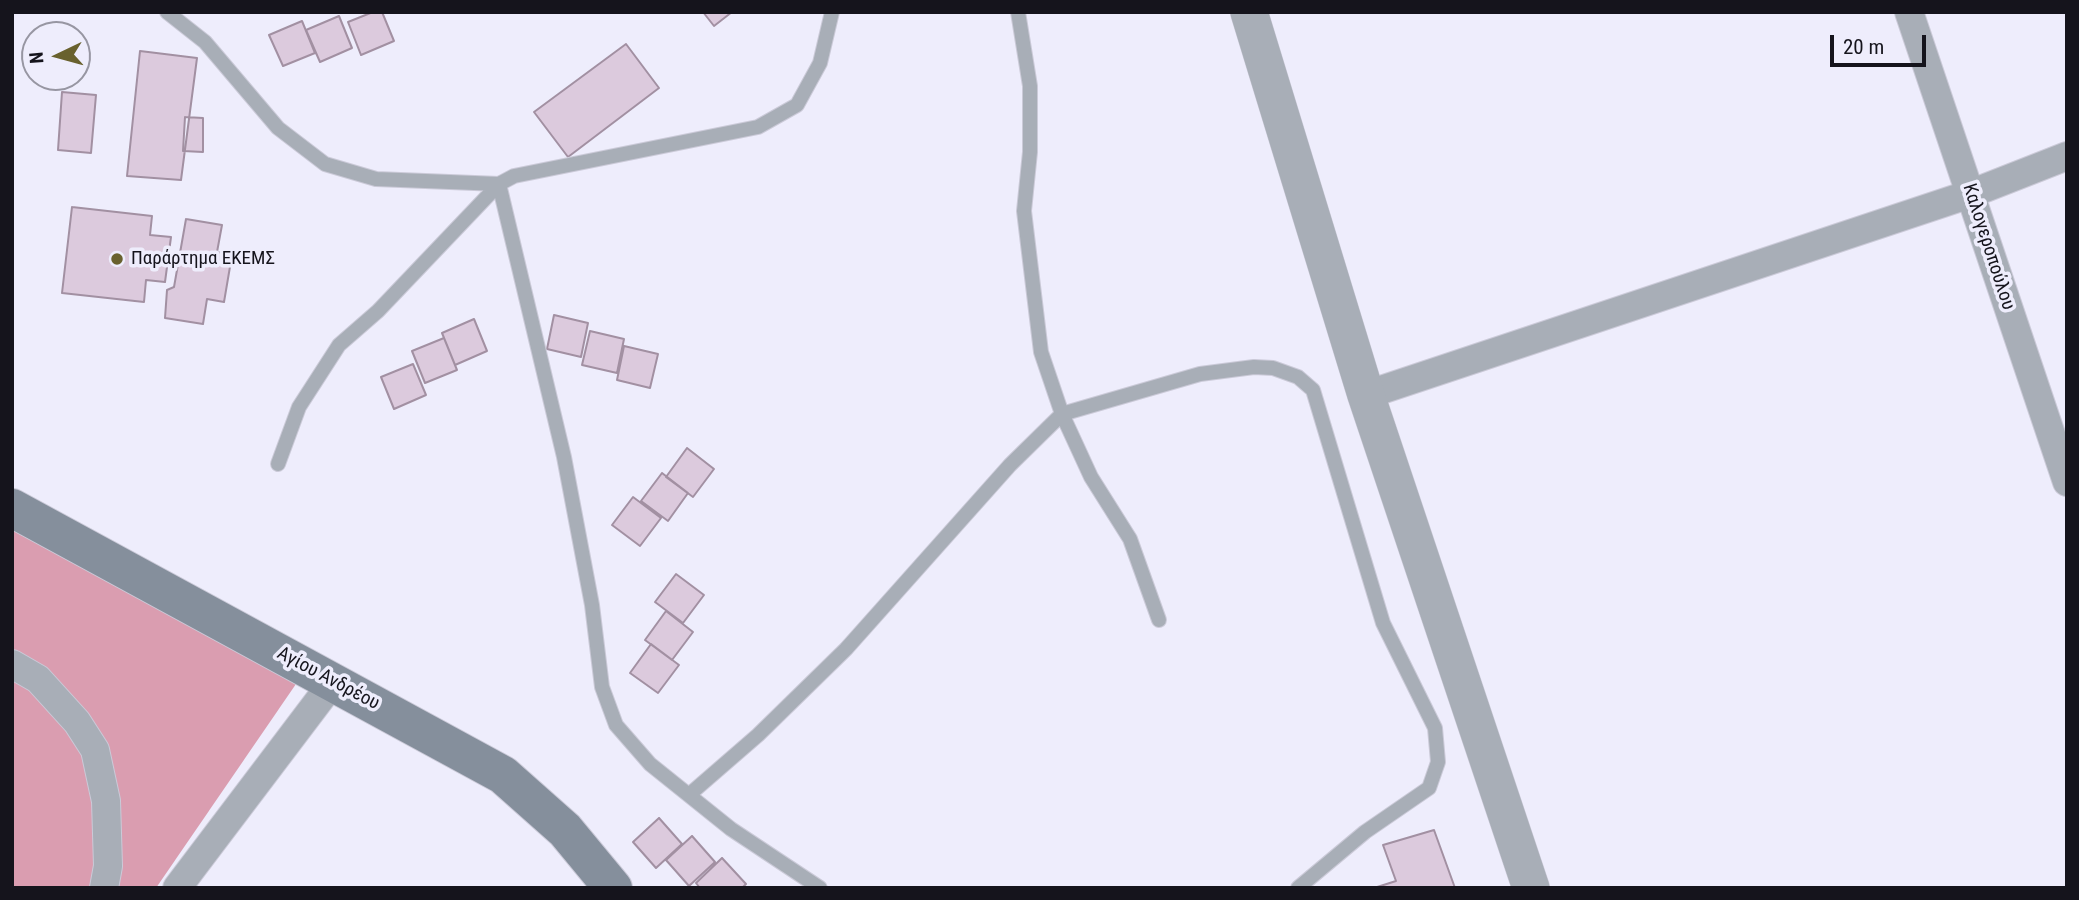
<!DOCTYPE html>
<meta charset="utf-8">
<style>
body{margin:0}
#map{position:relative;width:2079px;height:900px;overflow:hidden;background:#eeedfc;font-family:"Roboto Condensed",sans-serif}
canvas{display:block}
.frame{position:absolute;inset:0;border:14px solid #15141c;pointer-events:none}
.north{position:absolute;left:21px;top:21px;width:70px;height:70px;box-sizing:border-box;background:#eeedfc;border:2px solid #9796a2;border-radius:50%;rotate:265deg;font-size:19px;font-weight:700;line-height:28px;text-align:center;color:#15141c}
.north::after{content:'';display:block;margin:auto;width:24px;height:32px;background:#69612e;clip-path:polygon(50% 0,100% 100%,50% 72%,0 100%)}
.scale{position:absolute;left:1830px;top:35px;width:96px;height:32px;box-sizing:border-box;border:4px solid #15141c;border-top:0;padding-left:9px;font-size:21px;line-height:24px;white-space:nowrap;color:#15141c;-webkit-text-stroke:5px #eeedfc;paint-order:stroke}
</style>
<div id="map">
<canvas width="2079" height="900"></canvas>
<div class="frame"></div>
<div class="north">N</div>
<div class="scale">20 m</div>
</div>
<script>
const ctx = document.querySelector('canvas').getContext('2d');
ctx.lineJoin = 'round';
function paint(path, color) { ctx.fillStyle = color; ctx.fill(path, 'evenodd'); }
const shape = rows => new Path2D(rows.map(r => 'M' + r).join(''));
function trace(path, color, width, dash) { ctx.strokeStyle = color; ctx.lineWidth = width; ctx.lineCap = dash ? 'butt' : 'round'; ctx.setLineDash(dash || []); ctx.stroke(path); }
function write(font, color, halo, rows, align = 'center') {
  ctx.font = font + ' "Roboto Condensed",sans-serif'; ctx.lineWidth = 7; ctx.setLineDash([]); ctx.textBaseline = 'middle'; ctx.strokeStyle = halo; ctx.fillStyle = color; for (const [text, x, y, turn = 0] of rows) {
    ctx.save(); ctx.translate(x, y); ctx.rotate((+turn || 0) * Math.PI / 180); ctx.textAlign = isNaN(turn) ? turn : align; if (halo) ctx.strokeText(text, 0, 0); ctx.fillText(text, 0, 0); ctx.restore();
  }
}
paint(shape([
 [12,530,296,684,156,888,12,888]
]), '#da9db0');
const building = shape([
 [373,12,382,12,394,41,361,55,348,22,373,12],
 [703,12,732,12,714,26,703,12],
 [339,16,352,48,320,62,306,30,339,16],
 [302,21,315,53,283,66,269,35,302,21],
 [626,44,659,88,568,157,534,112,626,44],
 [140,51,197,58,181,180,127,176,140,51],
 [62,92,96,95,91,153,58,150,62,92],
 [185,117,203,118,203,152,183,151,185,117],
 [72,207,152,216,150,235,171,237,165,282,146,280,144,302,62,293,72,207],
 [186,219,222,225,217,252,232,255,224,302,207,299,203,324,165,318,167,290,174,287,186,219],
 [554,315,588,323,581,357,547,349,554,315],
 [474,319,487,351,455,365,442,333,474,319],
 [590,331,624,339,617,373,582,365,590,331],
 [444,338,457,370,425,383,412,351,444,338],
 [624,346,658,354,650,388,617,380,624,346],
 [413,364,426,395,394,409,381,377,413,364],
 [687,448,714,469,693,497,666,477,687,448],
 [662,473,688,493,668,521,641,501,662,473],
 [633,497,661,518,640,546,612,525,633,497],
 [676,574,704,595,683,623,655,602,676,574],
 [666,611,693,632,672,660,645,640,666,611],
 [651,644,679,665,658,693,630,673,651,644],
 [659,818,682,844,656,868,633,842,659,818],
 [1434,830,1455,888,1374,888,1396,881,1383,845,1434,830],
 [692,836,715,862,689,886,666,860,692,836],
 [722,858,746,884,742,888,700,888,696,883,722,858]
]);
paint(building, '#dccadd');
trace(building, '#a290a2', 2);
const service = shape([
 [167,12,205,42,278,128,325,164,376,179,499,184,564,457,592,605,602,687,616,725,650,764,731,829,820,888],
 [1018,12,1030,86,1030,152,1024,211,1041,352,1062,414,1091,477,1130,539,1159,620],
 [278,464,299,407,339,345,378,311,499,184,514,176,758,127,797,105,820,63,832,12],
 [690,794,758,735,846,649,1010,465,1062,414,1200,374,1254,367,1273,368,1298,377,1313,390,1383,623,1435,728,1438,762,1429,788,1365,832,1298,888]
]);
const minor = shape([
 [1909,12,2067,482],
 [1366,395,1970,194,2067,156],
 [12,664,38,679,77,722,95,750,106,801,108,866,104,888],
 [177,888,333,682]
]);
const tertiary = shape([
 [1249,12,1366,395,1531,888]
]);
const secondary = shape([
 [12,508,503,775,565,830,613,888]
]);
trace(service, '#cbcad8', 16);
trace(minor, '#cbcad8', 30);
trace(tertiary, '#cbcad8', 38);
trace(secondary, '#cbcad8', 40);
trace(service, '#a8aeb7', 14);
trace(minor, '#a8aeb7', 28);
trace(tertiary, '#a8aeb7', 37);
trace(secondary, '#858f9c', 38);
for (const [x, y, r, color] of [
 [117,259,7,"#69612e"]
]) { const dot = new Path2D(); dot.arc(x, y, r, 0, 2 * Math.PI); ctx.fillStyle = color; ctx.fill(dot); trace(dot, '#eeedfc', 2.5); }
write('19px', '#15141c', '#eeedfc', [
 ["Καλογεροπούλου",1988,247,72],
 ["Αγίου Ανδρέου",328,679,28]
]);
write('19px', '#15141c', '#eeedfc', [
 ["Παράρτημα ΕΚΕΜΣ",131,259]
], 'left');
</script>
